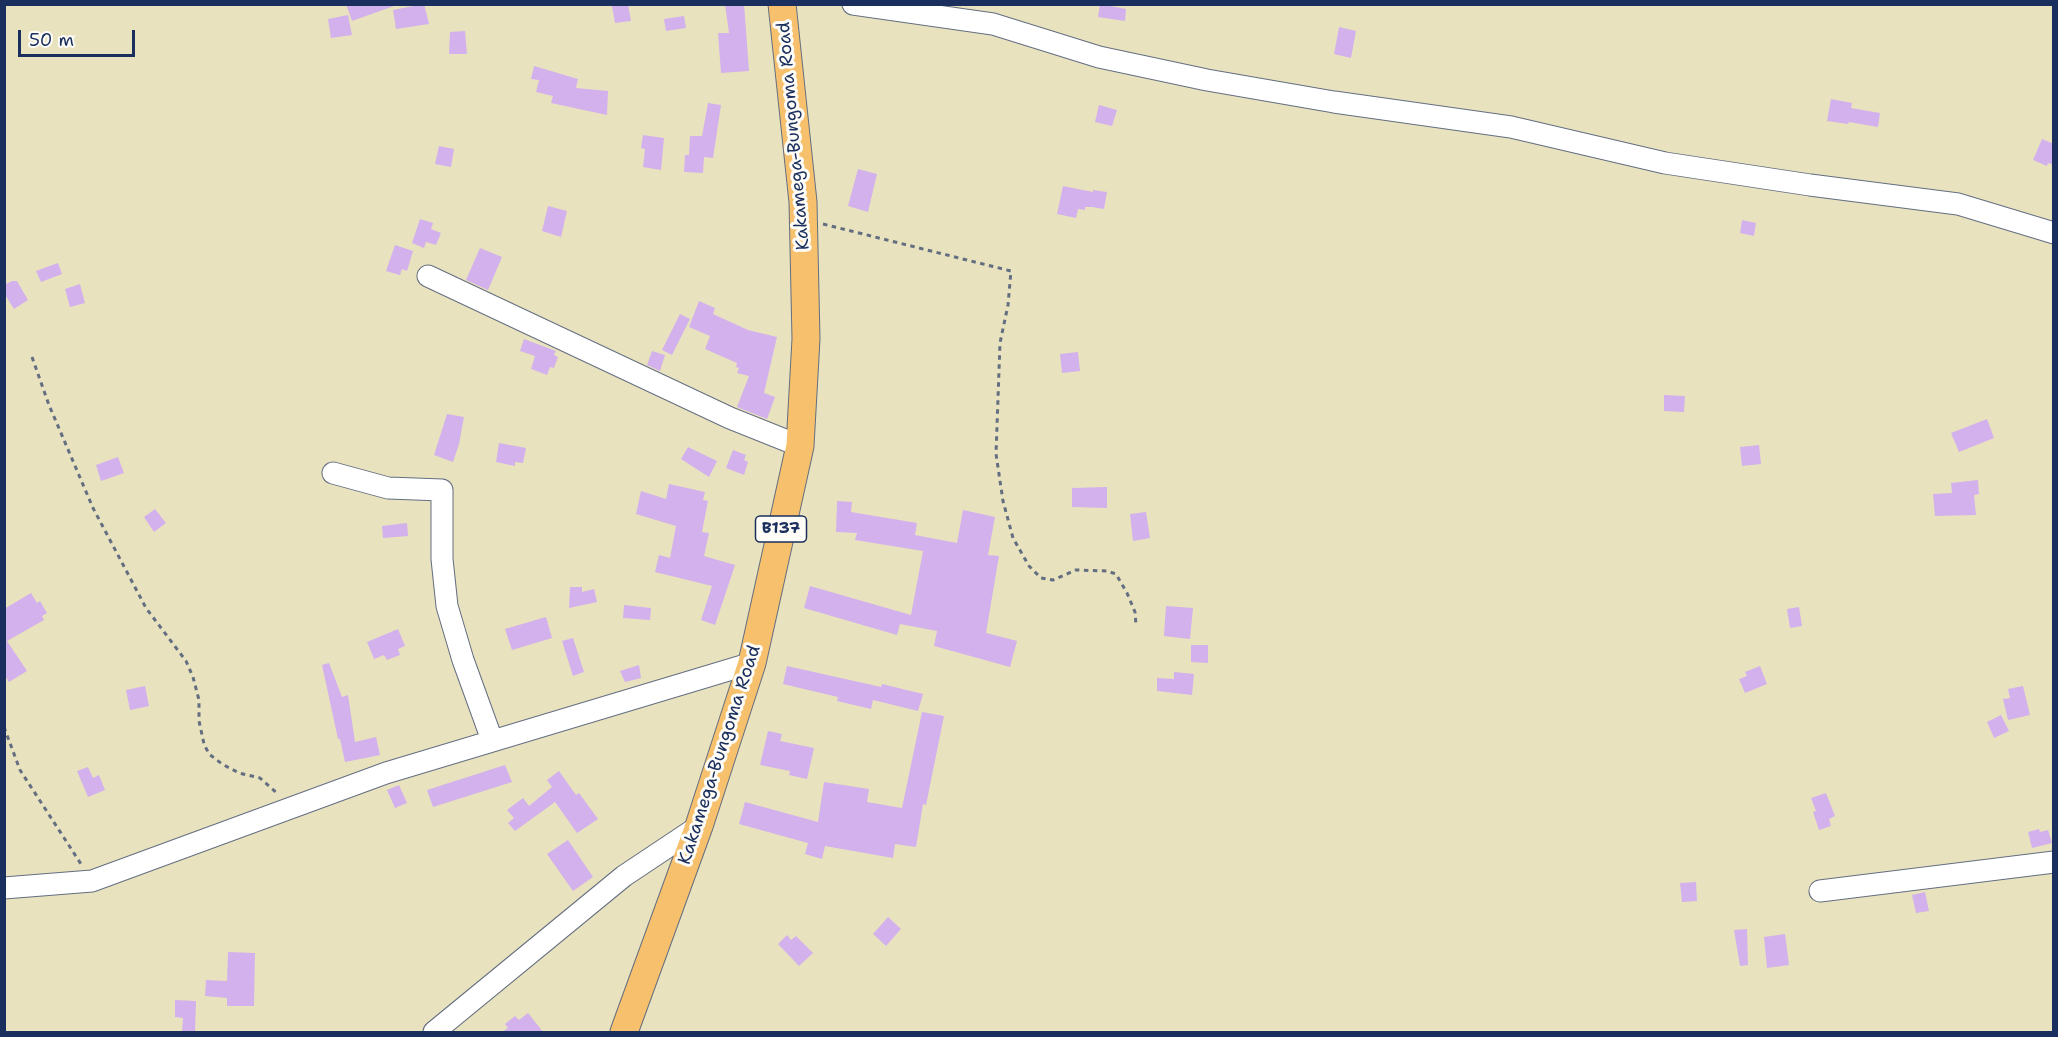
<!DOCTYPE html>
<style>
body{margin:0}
#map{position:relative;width:2058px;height:1037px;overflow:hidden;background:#e9e2bf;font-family:"Shantell Sans",sans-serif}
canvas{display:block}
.frame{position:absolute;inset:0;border:6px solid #1b2f5e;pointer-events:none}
.scale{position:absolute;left:18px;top:30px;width:117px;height:27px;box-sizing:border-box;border:3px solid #1b2f5e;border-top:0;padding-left:8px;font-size:18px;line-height:21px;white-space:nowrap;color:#1b2f5e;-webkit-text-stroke:4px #fdfcf7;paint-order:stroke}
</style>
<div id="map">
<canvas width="2058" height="1037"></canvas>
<div class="frame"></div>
<div class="scale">50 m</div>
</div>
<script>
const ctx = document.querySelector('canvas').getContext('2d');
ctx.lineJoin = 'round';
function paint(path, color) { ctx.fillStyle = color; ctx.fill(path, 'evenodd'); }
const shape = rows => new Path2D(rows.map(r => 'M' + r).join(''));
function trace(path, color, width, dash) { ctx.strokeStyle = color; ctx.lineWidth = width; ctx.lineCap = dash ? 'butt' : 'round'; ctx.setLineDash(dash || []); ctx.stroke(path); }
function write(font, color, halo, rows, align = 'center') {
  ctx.font = font + ' "Shantell Sans",sans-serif'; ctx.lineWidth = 6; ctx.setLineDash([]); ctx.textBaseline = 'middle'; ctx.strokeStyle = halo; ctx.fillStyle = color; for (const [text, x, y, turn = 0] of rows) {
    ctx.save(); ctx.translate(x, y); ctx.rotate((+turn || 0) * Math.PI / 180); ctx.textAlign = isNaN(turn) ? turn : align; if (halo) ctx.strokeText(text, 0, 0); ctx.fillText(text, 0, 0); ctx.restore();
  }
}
paint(shape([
 [346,4,394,4,394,6,352,21],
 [424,4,429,24,396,29,393,10],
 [628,4,631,21,615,23,612,6],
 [725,4,744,4,749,71,721,73,718,33,729,33],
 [1100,4,1126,9,1125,21,1098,17],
 [348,15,352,35,331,38,328,19],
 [684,16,686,28,666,31,664,19],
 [1339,27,1356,31,1351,58,1334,54],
 [465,31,467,54,449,54,450,32],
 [534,66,578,79,576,88,608,91,607,115,551,103,553,96,536,92,539,80,531,79],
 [1831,99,1852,103,1851,108,1880,113,1878,127,1849,122,1848,124,1827,121],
 [708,103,721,105,713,158,704,157,703,173,684,172,685,155,689,155,690,136,702,136],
 [1099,105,1117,110,1112,126,1095,122],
 [643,135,664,138,661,170,643,167,645,149,641,148],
 [2042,139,2054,144,2054,165,2048,163,2047,166,2033,160],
 [439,146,454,149,451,167,435,164],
 [858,169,877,174,868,212,848,206],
 [1063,186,1093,192,1093,190,1107,192,1104,209,1092,207,1085,207,1085,210,1078,209,1076,218,1057,214],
 [548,206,567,211,561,237,542,231],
 [420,219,433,223,431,229,441,233,436,245,426,242,424,248,412,243],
 [1742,220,1756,223,1754,236,1740,233],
 [395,245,413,251,407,271,402,269,400,275,386,271],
 [480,248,502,257,488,290,466,280],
 [58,263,62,274,41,282,36,271],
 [12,281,17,281,28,300,14,309,4,293,4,285],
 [80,284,85,303,70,307,65,289],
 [699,301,715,308,713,314,748,330,777,337,764,393,775,397,767,419,737,407,749,376,737,373,739,368,736,367,737,363,705,349,710,336,689,327],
 [680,314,690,319,672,355,662,350],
 [524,339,556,351,554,355,558,357,554,368,550,367,547,375,531,369,535,356,520,351],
 [652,351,665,355,660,371,647,365],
 [1078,352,1080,371,1062,373,1060,354],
 [1664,395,1685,396,1684,412,1664,411],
 [447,414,464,417,459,444,453,462,434,455],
 [1987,419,1994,438,1959,452,1951,433],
 [499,443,526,448,523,463,515,462,515,466,496,462],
 [1759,445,1761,464,1742,466,1740,447],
 [688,447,717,461,709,477,681,459],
 [733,450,746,455,744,460,748,462,744,475,726,468],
 [118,457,124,473,101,481,96,465],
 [1978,480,1979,494,1974,495,1976,515,1935,516,1933,494,1952,493,1951,483],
 [669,484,705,492,703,500,708,501,702,532,709,533,704,556,735,565,715,625,701,620,712,586,655,572,659,555,670,558,676,526,636,514,641,491,666,499],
 [1107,487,1107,508,1072,507,1072,488],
 [837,501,852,502,851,512,917,523,915,535,957,543,963,510,995,517,988,555,999,556,986,633,1017,641,1010,667,934,646,937,631,900,624,897,635,804,608,810,586,911,615,923,551,855,540,857,533,836,532],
 [155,509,166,523,154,532,144,517],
 [1146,512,1150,538,1133,541,1130,514],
 [407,523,408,536,383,538,382,526],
 [570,587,582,587,582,592,594,589,597,602,569,608],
 [31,593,37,603,40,601,47,613,42,616,44,620,7,641,27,671,9,682,4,674,4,609],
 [624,605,651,608,650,620,623,618],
 [1166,606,1193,608,1190,639,1164,636],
 [1799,607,1802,626,1790,628,1787,609],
 [546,617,552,638,512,650,505,629],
 [398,629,405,646,398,649,400,655,387,660,384,655,374,659,367,642],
 [573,638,584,672,573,676,562,641],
 [1191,645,1208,645,1208,663,1191,662],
 [329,663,342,697,348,695,355,742,376,737,380,755,345,762,340,739,338,739,322,665],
 [639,665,641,678,625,682,620,671],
 [787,666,881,687,882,684,923,694,918,711,873,700,871,709,837,701,838,697,783,684],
 [1760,666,1767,684,1745,693,1739,679,1747,676,1745,672],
 [1174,672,1194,674,1192,695,1157,691,1157,678,1174,679],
 [145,686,149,706,130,710,126,690],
 [2023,686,2030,715,2008,720,2003,699,2010,698,2008,689],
 [922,712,944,716,926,805,923,804,916,847,895,844,893,858,825,846,822,859,805,854,808,843,739,824,745,802,818,822,824,782,869,789,867,802,902,808],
 [2001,715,2009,731,1994,738,1987,722],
 [768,731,782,734,780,741,814,748,807,779,789,775,790,771,760,765],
 [505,765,512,782,433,807,427,790],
 [88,767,93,778,99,775,105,790,88,797,77,771],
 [559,771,576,795,579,793,598,819,577,833,555,802,515,831,508,823,514,818,507,810,523,798,529,806,552,787,547,780],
 [399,785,407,803,395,808,387,790],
 [1826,793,1835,816,1829,819,1831,826,1819,830,1813,812,1816,811,1811,798],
 [2039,829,2040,832,2048,830,2052,843,2032,848,2028,832],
 [568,840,593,877,573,891,547,854],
 [1696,882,1697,901,1682,902,1680,883],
 [1925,892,1929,911,1916,913,1912,895],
 [888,917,901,929,886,946,873,934],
 [1747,929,1748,965,1740,966,1734,930],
 [1785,934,1789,965,1767,968,1764,937],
 [787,935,791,940,796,936,813,953,799,966,778,944],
 [228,952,255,953,254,1006,227,1006,227,998,205,996,206,980,227,981],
 [175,1000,196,1001,195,1032,182,1032,183,1018,175,1017],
 [528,1013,543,1032,502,1032,508,1028,505,1024,515,1016,519,1020]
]), '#d2b1ec');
const minor = shape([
 [853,4,993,24,1099,57,1207,80,1334,102,1511,127,1665,163,1810,185,1958,204,2054,233],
 [428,276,730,418,800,446],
 [333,473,388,488,442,490,442,559,447,606,463,660,492,740],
 [4,888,92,881,386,773,752,663],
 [1820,891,2054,862],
 [434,1032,624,876,699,826]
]);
const major = shape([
 [624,1032,699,826,752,663,800,446,806,339,803,202,782,4]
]);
trace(minor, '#636e80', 23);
trace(major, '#636e80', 29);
trace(shape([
 [823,224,1011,271,1008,305,1000,343,996,454,1003,501,1013,538,1029,566,1041,578,1053,580,1076,570,1107,571,1116,574,1127,593,1135,612,1136,625],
 [32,357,49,405,93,508,146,608,186,661,193,677,199,700,199,721,204,744,209,754,222,764,239,773,260,778,278,794],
 [4,727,20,770,81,864]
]), '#636e80', 3, [4.5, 4.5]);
trace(minor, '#fff', 21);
trace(major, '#f7c06c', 27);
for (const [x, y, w] of [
 [781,529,51]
]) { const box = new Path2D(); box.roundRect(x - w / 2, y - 13, w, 26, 4.5); ctx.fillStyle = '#fdfcf7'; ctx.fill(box); trace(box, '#1b2f5e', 1.5); }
write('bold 16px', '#1b2f5e', null, [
 ["B137",781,529]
]);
write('18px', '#1b2f5e', '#fdfcf7', [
 ["Kakamega-Bungoma Road",794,136,-95],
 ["Kakamega-Bungoma Road",720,755,-72]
]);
</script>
